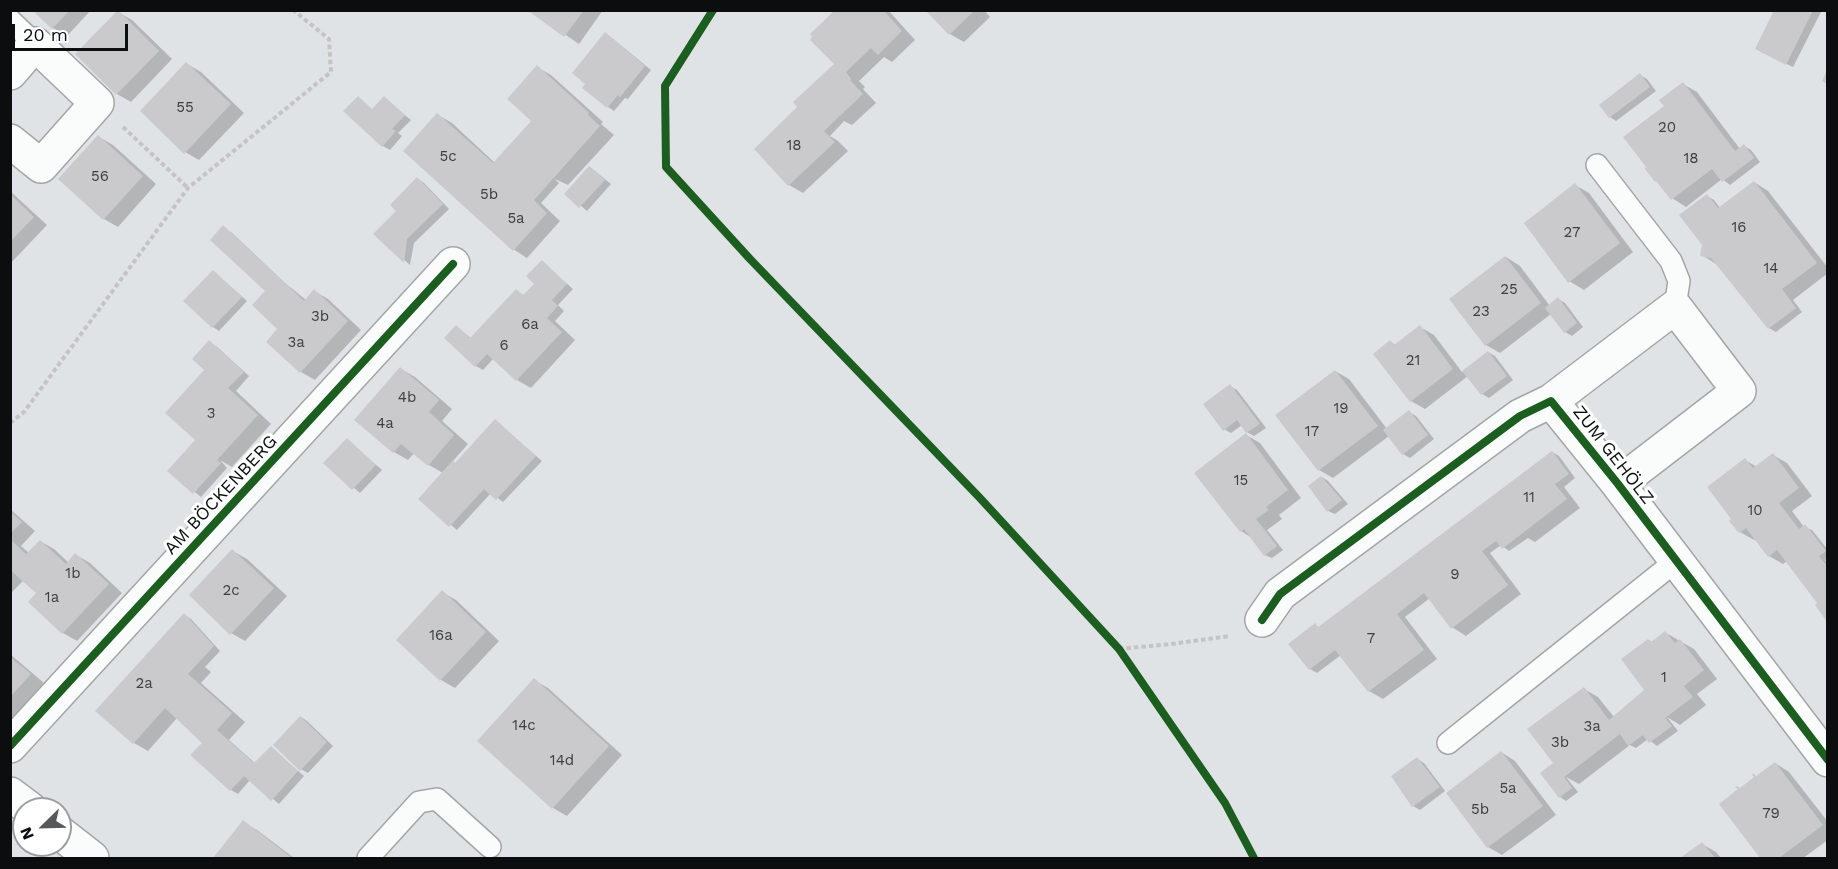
<!DOCTYPE html>
<meta charset="utf-8">
<style>
body{margin:0}
#map{position:relative;width:1838px;height:869px;overflow:hidden;background:#e0e3e5;font-family:"Work Sans",sans-serif}
canvas{display:block}
.frame{position:absolute;inset:0;border:12px solid #0b0d0e;pointer-events:none}
.north{position:absolute;left:12px;top:797px;width:60px;height:60px;box-sizing:border-box;background:#fff;border:2px solid #9d9e9f;border-radius:50%;rotate:247deg;font-size:16px;font-weight:700;line-height:24px;text-align:center;color:#0b0d0e}
.north::after{content:'';display:block;margin:auto;width:21px;height:27px;background:#565859;clip-path:polygon(50% 0,100% 100%,50% 72%,0 100%)}
.scale{position:absolute;left:12px;top:24px;width:116px;height:27px;box-sizing:border-box;border:3px solid #0b0d0e;border-top:0;padding-left:8px;font-size:18px;line-height:21px;white-space:nowrap;color:#0b0d0e;-webkit-text-stroke:4px #fff;paint-order:stroke}
</style>
<div id="map">
<canvas width="1838" height="869"></canvas>
<div class="frame"></div>
<div class="north">N</div>
<div class="scale">20 m</div>
</div>
<script>
const ctx = document.querySelector('canvas').getContext('2d');
ctx.lineJoin = 'round';
function paint(path, color) { ctx.fillStyle = color; ctx.fill(path, 'evenodd'); }
const shape = rows => new Path2D(rows.map(r => 'M' + r).join(''));
function trace(path, color, width, dash) { ctx.strokeStyle = color; ctx.lineWidth = width; ctx.lineCap = dash ? 'butt' : 'round'; ctx.setLineDash(dash || []); ctx.stroke(path); }
function write(font, color, halo, rows, align = 'center') {
  ctx.font = font + ' "Work Sans",sans-serif'; ctx.lineWidth = 6; ctx.setLineDash([]); ctx.textBaseline = 'middle'; ctx.strokeStyle = halo; ctx.fillStyle = color; for (const [text, x, y, turn = 0] of rows) {
    ctx.save(); ctx.translate(x, y); ctx.rotate((+turn || 0) * Math.PI / 180); ctx.textAlign = isNaN(turn) ? turn : align; if (halo) ctx.strokeText(text, 0, 0); ctx.fillText(text, 0, 0); ctx.restore();
  }
}
paint(shape([
 [35,10,91,10,67,36,53,28],
 [529,10,603,10,579,44],
 [838,10,888,10,915,40,892,62,884,57,859,81,865,87,863,89,876,103,852,125,844,121,830,136,838,141,848,151,803,193,789,185,756,149,798,109,836,64],
 [927,10,984,10,990,17,964,42,950,34],
 [1776,10,1822,10,1793,67,1764,53],
 [118,12,132,20,172,59,131,102,117,94],
 [612,38,651,70,628,99,625,98,614,111,608,107],
 [187,64,201,72,244,113,199,160,185,152],
 [537,67,551,75,603,122,601,124,614,135,568,185,555,179,559,183,541,203,560,221,527,258,513,249,438,115,452,123,495,163,533,121],
 [1640,75,1647,79,1656,91,1616,121,1610,117],
 [1683,84,1697,92,1740,149,1744,146,1751,150,1760,162,1730,185,1722,179,1686,207,1672,198],
 [358,98,373,110,384,98,411,120,398,133,402,136,390,150,383,146],
 [99,137,113,145,156,184,118,227,104,219],
 [590,167,611,184,587,211,566,193],
 [418,179,424,183,449,209,414,243,410,265,375,234,398,211],
 [1754,182,1768,191,1828,268,1828,273,1793,300,1802,312,1776,332,1769,328,1716,264,1702,255,1707,196,1714,200,1720,208],
 [1575,185,1589,193,1633,252,1584,290,1569,281],
 [10,191,47,225,10,264],
 [230,231,285,283,306,300,314,291,328,299,361,330,315,380,301,372,268,342,279,329,267,291],
 [1506,257,1520,266,1550,306,1558,299,1565,303,1583,327,1572,336,1565,332,1551,314,1500,353,1486,345],
 [542,262,573,289,558,305,564,311,555,321,575,340,531,388,517,380,494,358,483,370,476,366,457,327,472,339,517,291,525,296,536,283],
 [213,271,247,301,219,331,213,327],
 [1420,327,1434,335,1462,372,1488,352,1495,356,1513,380,1489,398,1482,394,1468,376,1425,409,1411,401,1390,342,1396,345],
 [216,346,249,376,236,391,271,424,232,467,220,460,227,468,201,497,169,471,197,440,206,370],
 [401,369,415,377,452,409,442,421,468,444,452,462,456,464,495,421,542,461,503,502,491,493,457,530,420,499,443,473,429,465,414,453,408,460,394,452,357,420],
 [1335,371,1349,379,1387,429,1409,412,1416,416,1434,439,1410,458,1403,454,1389,436,1333,478,1319,470,1278,415],
 [1230,386,1237,390,1266,428,1254,436,1247,432,1242,425,1231,433,1224,429],
 [1246,435,1260,443,1301,498,1279,515,1282,519,1267,530,1283,550,1272,558,1265,555,1252,538,1241,531],
 [347,440,382,470,360,493,325,463],
 [1552,452,1559,456,1575,478,1564,487,1580,508,1535,542,1528,538,1509,551,1501,545,1490,553,1521,594,1466,636,1452,627,1430,598,1405,617,1437,659,1383,699,1369,691,1341,655,1317,673,1310,669,1315,625,1320,628],
 [1773,455,1787,463,1812,496,1792,511,1804,527,1812,530,1828,550,1828,558,1825,560,1828,563,1828,619,1817,605,1819,603,1787,561,1783,564,1769,556,1756,539,1754,540,1740,532,1745,460,1757,467],
 [1322,477,1328,481,1348,504,1335,514,1328,511],
 [10,509,35,531,21,546,29,553,40,541,54,549,69,563,76,555,90,563,122,593,77,641,63,633,38,593,24,580,10,594],
 [233,551,247,559,287,596,245,641,231,633],
 [442,592,456,600,499,641,455,688,441,680],
 [185,615,191,619,220,651,205,667,211,672,201,683,245,722,229,740,256,764,271,748,304,776,279,804,250,780,238,794,231,790,192,755,208,748,177,718,148,751,134,743],
 [1666,633,1694,649,1717,679,1697,694,1706,705,1680,725,1667,717,1678,731,1657,746,1648,739,1636,748,1630,745,1579,784,1566,777,1578,792,1566,801,1560,797,1553,765,1584,689,1598,697,1614,717,1644,692,1649,640,1653,643],
 [10,654,44,683,10,721],
 [534,680,548,688,622,755,567,816,553,808],
 [301,717,307,721,333,746,308,773,299,768],
 [1501,752,1515,761,1556,815,1502,855,1488,847],
 [1417,759,1424,763,1445,791,1420,810,1413,806,1402,792],
 [1775,763,1789,772,1828,822,1828,840,1803,858,1762,858,1721,804],
 [243,822,257,830,294,858,215,858],
 [1702,844,1716,852,1721,858,1683,858]
]), '#0003');
paint(shape([
 [32,10,70,10,52,29],
 [118,10,159,51,116,95,75,54],
 [527,10,584,10,564,37],
 [835,10,883,10,902,31,878,55,871,48,846,72,851,79,850,80,863,94,824,131,835,142,788,186,754,149,797,107,793,102,834,64,810,40,812,37,810,34],
 [925,10,975,10,949,35],
 [1774,10,1813,10,1786,65,1755,49],
 [605,32,645,66,620,97,618,95,607,108,582,88,585,84,572,73],
 [186,62,231,104,184,154,140,111],
 [537,65,589,113,588,115,600,126,534,200,547,213,513,251,403,151,437,113,493,163,531,121,507,99],
 [1827,70,1827,84,1822,81],
 [1640,73,1650,87,1609,118,1599,105],
 [1683,82,1735,151,1744,144,1754,158,1722,182,1712,169,1671,200,1656,181,1655,182,1645,169,1646,167,1623,137,1664,106,1659,100],
 [358,96,372,109,384,96,405,115,392,129,396,131,382,147,343,111],
 [98,135,143,176,103,220,58,179],
 [589,166,605,180,579,208,564,194],
 [417,177,443,204,407,239,404,263,373,234,396,211,390,205],
 [1754,181,1817,263,1782,289,1796,308,1768,329,1711,258,1700,256,1702,245,1679,215,1707,194,1718,208],
 [1575,183,1620,243,1568,283,1524,223],
 [10,194,34,217,10,242],
 [223,225,304,301,314,289,348,321,300,373,266,342,277,329,252,305,265,291,210,240],
 [1505,256,1541,303,1485,346,1449,299],
 [542,260,567,284,552,300,558,306,547,318,562,332,516,381,487,354,475,367,444,338,456,325,470,338,516,289,523,295,534,284,526,276],
 [213,270,242,297,212,328,183,301],
 [1558,297,1577,323,1564,333,1545,308],
 [1420,325,1453,369,1410,402,1373,354,1390,340,1394,345],
 [209,340,244,372,228,388,258,415,217,460,221,463,193,494,167,471,195,440,165,413,204,370,192,359],
 [1488,351,1507,376,1481,395,1462,371],
 [400,367,439,400,429,412,454,435,428,466,401,444,393,453,354,420],
 [1335,370,1378,426,1318,471,1275,415],
 [1230,384,1260,424,1246,433,1237,420,1223,431,1203,404],
 [1409,410,1428,435,1402,455,1383,430],
 [495,419,536,456,496,500,484,489,449,527,418,499,453,460,455,463],
 [1246,433,1288,490,1266,507,1269,510,1256,519,1277,546,1264,556,1244,529,1240,532,1194,473],
 [347,438,376,465,352,490,323,463],
 [1552,451,1569,474,1555,484,1567,499,1502,549,1496,541,1482,551,1508,585,1451,629,1424,593,1397,614,1424,650,1368,692,1335,650,1309,670,1288,644,1315,623,1318,627],
 [1773,453,1799,488,1779,503,1799,529,1805,524,1826,551,1819,556,1827,566,1827,622,1815,605,1817,603,1777,550,1768,557,1746,528,1739,533,1729,521,1731,519,1707,487,1745,458,1753,468],
 [1321,476,1342,500,1327,512,1308,486],
 [10,511,22,522,10,534],
 [10,539,26,554,40,540,66,564,75,553,109,584,62,634,28,602,36,593,10,570],
 [232,549,274,588,230,635,189,595],
 [442,590,486,632,440,681,396,640],
 [184,613,214,646,188,674,232,713,217,730,254,763,271,746,298,771,271,801,244,776,230,791,190,755,202,743,165,708,133,744,95,711],
 [1665,631,1675,643,1680,639,1704,670,1684,686,1693,697,1665,718,1672,726,1649,743,1643,735,1628,746,1620,734,1564,777,1572,788,1559,798,1540,773,1553,763,1527,729,1584,687,1609,720,1644,690,1621,659,1648,639,1651,642],
 [10,657,31,674,10,697],
 [534,678,609,746,552,809,477,741],
 [300,716,327,742,300,771,273,745],
 [1501,751,1543,806,1487,848,1446,793],
 [1417,757,1440,787,1412,807,1391,776],
 [1775,762,1823,825,1779,858,1760,858,1719,804,1738,789,1735,787,1737,786,1740,788,1754,777,1752,775,1754,773,1756,776],
 [243,820,292,858,213,858],
 [1702,842,1715,858,1680,858]
]), '#cacacc');
const lane = shape([
 [10,20,35,44],
 [1597,165,1671,261,1679,281,1675,307],
 [1448,743,1676,561],
 [368,858,419,802,437,799,490,847]
]);
const street = shape([
 [10,73,35,44,97,103,41,166,10,141],
 [1551,401,1675,307,1739,391,1618,484],
 [1262,620,1280,594,1520,416,1551,401,1618,484,1828,760],
 [10,746,453,264],
 [10,794,30,809],
 [60,833,92,858]
]);
trace(lane, '#a4a5a7', 24);
trace(street, '#a4a5a7', 36);
trace(shape([
 [713,10,665,86,666,167,750,259,979,497,1119,649,1225,803,1254,858],
 [123,127,188,188],
 [10,423,24,412,188,188,331,72,329,39,293,10],
 [1119,649,1171,644,1230,636]
]), '#c3c4c4', 4, [4.5, 3]);
trace(lane, '#fafbfb', 21);
trace(street, '#fafbfb', 33);
trace(shape([
 [713,10,665,86,666,167,750,259,979,497,1119,649,1225,803,1254,858],
 [1262,620,1280,594,1520,416,1551,401,1618,484,1828,760],
 [10,746,453,264]
]), '#1b5e20', 8);
write('15px', '#3d3e40', null, [
 ["55",185,108],
 ["20",1667,128],
 ["18",794,146],
 ["5c",448,157],
 ["18",1691,159],
 ["56",100,177],
 ["5b",489,195],
 ["5a",516,219],
 ["16",1739,228],
 ["27",1572,233],
 ["14",1771,269],
 ["25",1509,290],
 ["23",1481,312],
 ["3b",320,317],
 ["6a",530,325],
 ["3a",296,343],
 ["6",504,346],
 ["21",1413,361],
 ["4b",407,398],
 ["19",1341,409],
 ["3",211,414],
 ["4a",385,424],
 ["17",1312,432],
 ["15",1241,481],
 ["11",1529,498],
 ["10",1755,511],
 ["1b",73,574],
 ["9",1455,575],
 ["2c",231,591],
 ["1a",52,598],
 ["16a",441,636],
 ["7",1371,639],
 ["1",1664,678],
 ["2a",144,684],
 ["14c",524,726],
 ["3a",1592,727],
 ["3b",1560,743],
 ["14d",562,761],
 ["5a",1508,789],
 ["5b",1480,810],
 ["79",1771,814]
]);
write('18px', '#0b0d0e', '#fff', [
 ["ZUM GEHÖLZ",1613,455,52],
 ["AM BÖCKENBERG",221,495,-47]
]);
</script>
